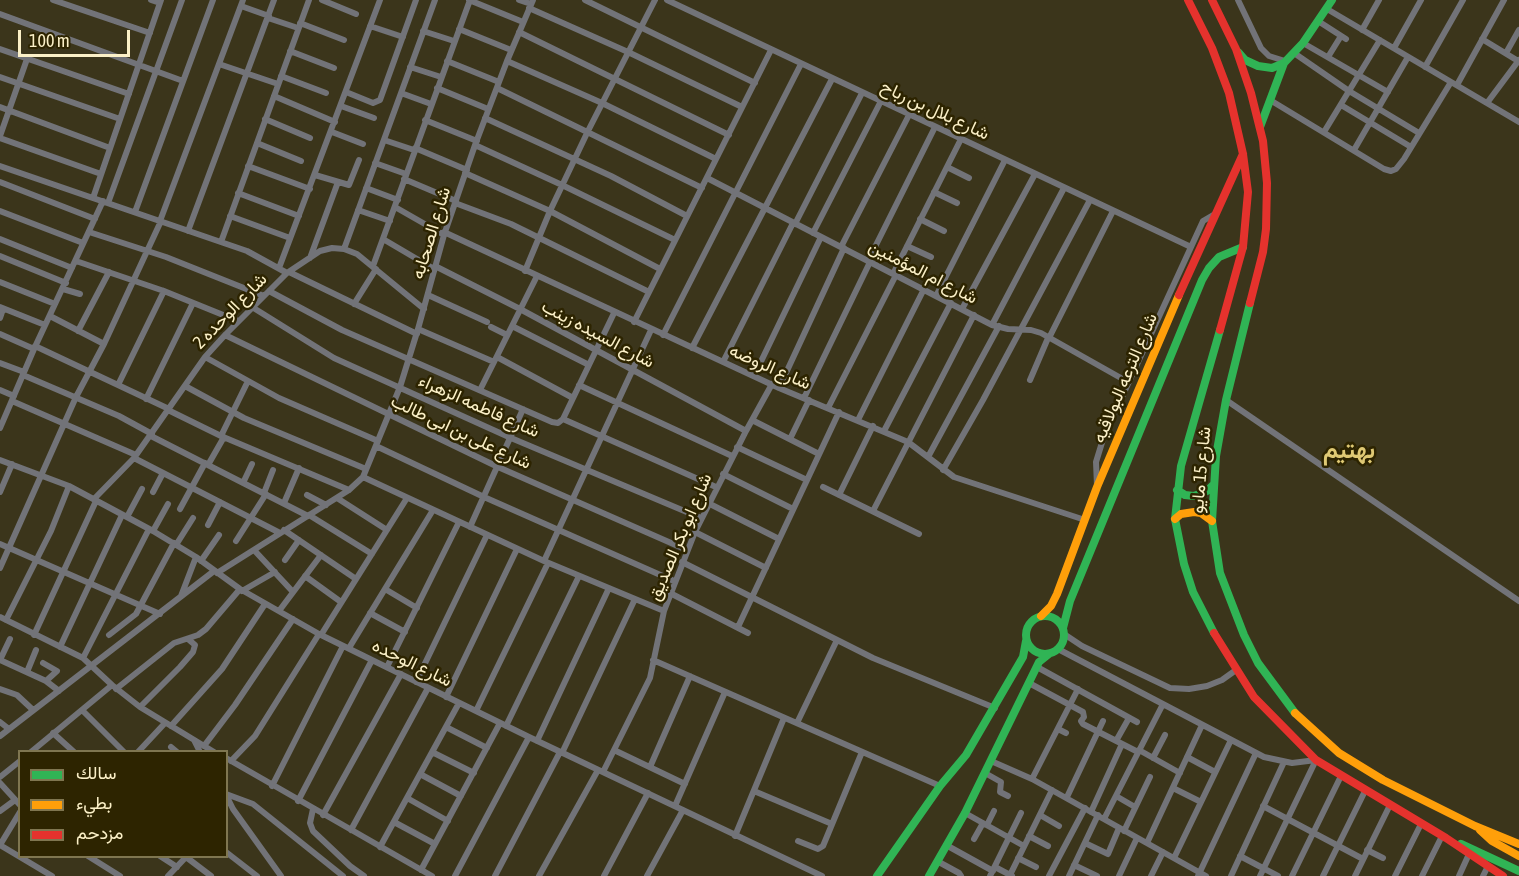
<!DOCTYPE html>
<meta charset="utf-8">
<style>
body{margin:0}
#map{position:relative;width:1519px;height:876px;overflow:hidden;background:#3b351b;font-family:"Asap Condensed",Vazirmatn,sans-serif}
canvas{display:block}
.legend{position:absolute;left:18px;top:750px;width:210px;height:108px;box-sizing:border-box;background:#2d2400;border:2px solid #7f7650;margin:0;padding:8px 10px;list-style:none;font-size:18px;color:#fbf0c7}
.legend li{display:flex;align-items:center;gap:12px;height:30px}
.legend b{width:30px;border:2px solid #7f7650}
.scale{position:absolute;left:18px;top:30px;width:112px;height:27px;box-sizing:border-box;border:3px solid #fbf0c7;border-top:0;padding-left:8px;font-size:18px;line-height:21px;white-space:nowrap;color:#fbf0c7;-webkit-text-stroke:4px #2d2400;paint-order:stroke}
</style>
<div id="map">
<canvas width="1519" height="876"></canvas>
<ul class="legend">
<li><b style="height:8px;background:#30b455"></b>سالك</li>
<li><b style="height:8px;background:#ff9f0a"></b>بطيء</li>
<li><b style="height:8px;background:#e5322d"></b>مزدحم</li>
</ul>
<div class="scale">100 m</div>
</div>
<script>
const ctx = document.querySelector('canvas').getContext('2d');
ctx.lineJoin = 'round';
const shape = rows => new Path2D(rows.map(r => 'M' + r).join(''));
function trace(path, color, width, dash) { ctx.strokeStyle = color; ctx.lineWidth = width; ctx.lineCap = dash ? 'butt' : 'round'; ctx.setLineDash(dash || []); ctx.stroke(path); }
function write(font, color, halo, rows, align = 'center') {
  ctx.font = font + ' "Asap Condensed",Vazirmatn,sans-serif'; ctx.lineWidth = 5; ctx.setLineDash([]); ctx.textBaseline = 'middle'; ctx.strokeStyle = halo; ctx.fillStyle = color; for (const [text, x, y, turn = 0] of rows) {
    ctx.save(); ctx.translate(x, y); ctx.rotate((+turn || 0) * Math.PI / 180); ctx.textAlign = isNaN(turn) ? turn : align; if (halo) ctx.strokeText(text, 0, 0); ctx.fillText(text, 0, 0); ctx.restore();
  }
}
trace(shape([
 [53,0,150,33],
 [151,0,160,3],
 [322,0,356,14],
 [469,0,523,22],
 [519,0,531,4],
 [585,0,755,83],
 [667,0,1191,247],
 [1238,0,1261,48,1269,56,1285,61],
 [241,6,269,16],
 [529,8,628,52,742,107],
 [1327,9,1519,122],
 [0,14,183,81],
 [268,18,298,28],
 [1318,21,1346,39],
 [300,23,344,40],
 [370,26,403,37],
 [459,29,511,50],
 [1362,30,1379,0],
 [423,31,454,41],
 [519,32,729,135],
 [1482,39,1518,61],
 [1303,43,1388,92],
 [1394,48,1421,0],
 [0,49,129,94],
 [290,51,334,68],
 [1294,53,1349,91,1419,133],
 [1506,53,1519,30],
 [1328,57,1341,36],
 [447,61,499,82],
 [507,61,602,103,716,159],
 [219,64,278,84],
 [410,67,441,77],
 [1425,67,1463,0],
 [281,76,326,93],
 [0,77,120,119],
 [1457,85,1504,0],
 [437,88,488,109],
 [497,88,702,188],
 [346,92,373,103,380,100,416,0],
 [401,93,431,104],
 [274,96,335,122],
 [1270,100,1384,169,1391,171,1396,169,1404,159,1451,82],
 [1487,103,1519,60],
 [1341,105,1411,147],
 [341,106,374,118],
 [0,107,110,148],
 [485,118,611,176,687,216],
 [265,119,310,138],
 [425,120,477,141],
 [332,132,363,144],
 [1324,132,1380,40],
 [0,136,27,59],
 [0,138,101,174],
 [384,140,414,150],
 [257,143,301,161],
 [475,145,562,185,675,240],
 [415,148,467,170],
 [1354,150,1408,57],
 [375,163,406,174],
 [0,166,247,251,287,273],
 [248,166,310,189],
 [947,167,969,178],
 [465,173,550,211,660,269],
 [315,175,349,185,359,160],
 [707,178,992,325,1008,329,1031,330,1041,333,1128,382],
 [404,179,456,201],
 [0,182,95,219],
 [366,188,398,200],
 [934,192,957,203],
 [238,193,299,216],
 [93,198,161,0],
 [108,203,182,0],
 [455,203,511,224,649,292],
 [395,207,444,235],
 [358,210,390,221],
 [0,211,83,243],
 [135,212,213,0],
 [230,216,290,238],
 [920,219,944,231],
 [160,221,243,0],
 [795,224,862,93],
 [188,231,274,0],
 [89,232,166,257,264,296],
 [444,232,779,388,908,442,954,477,1085,520],
 [813,233,881,101],
 [0,239,72,268],
 [383,239,434,269],
 [221,242,309,0],
 [907,246,931,257],
 [841,247,909,115],
 [344,249,435,0],
 [0,256,66,283],
 [310,258,338,182],
 [76,261,164,291,238,321],
 [868,261,935,127],
 [373,266,470,0],
 [435,266,520,309,746,431],
 [279,268,380,0],
 [525,271,550,211,588,131,655,0],
 [289,272,417,334],
 [893,274,961,139],
 [0,282,55,304],
 [63,289,80,294],
 [269,291,342,330,552,422,558,423,563,419],
 [428,295,487,322],
 [936,296,1005,160],
 [354,304,376,269],
 [0,307,45,325],
 [252,307,334,358,511,438,701,518],
 [962,309,1035,174],
 [50,316,104,344],
 [0,318,3,309],
 [634,322,771,50],
 [992,325,1064,188],
 [512,326,589,365],
 [491,327,507,335],
 [418,329,494,362],
 [78,331,109,272],
 [0,334,34,349],
 [225,335,498,467,687,550],
 [663,335,801,64],
 [1049,338,1113,211],
 [35,346,169,409],
 [692,348,832,79],
 [205,357,279,398,378,441],
 [497,357,573,398],
 [723,362,793,223],
 [0,363,24,372],
 [23,375,119,416,152,434],
 [754,376,821,237],
 [1030,380,1048,338],
 [118,385,164,291],
 [579,385,732,456],
 [185,386,244,418,366,469],
 [779,388,844,248],
 [0,390,14,396],
 [480,390,537,276],
 [804,398,870,262],
 [146,399,193,303],
 [1226,400,1519,601],
 [12,401,136,455],
 [828,408,896,275],
 [168,410,221,436,349,490],
 [563,419,716,487],
 [563,419,614,313],
 [752,420,819,454],
 [858,420,924,289],
 [0,428,34,349,103,201],
 [884,431,951,303],
 [151,436,308,516],
 [221,436,248,381],
 [790,439,809,400],
 [376,446,484,497,674,581],
 [737,447,807,480],
 [928,457,999,326],
 [134,458,280,533],
 [0,460,69,486,153,531,196,557,240,589,319,634,529,737,822,876],
 [208,465,224,437],
 [943,470,983,400,1090,200],
 [723,474,793,509],
 [363,477,544,561,664,611],
 [243,483,252,464],
 [1097,486,1096,462,1104,436,1203,221,1215,214],
 [823,487,919,534],
 [0,492,12,464],
 [153,492,163,473],
 [264,493,273,470],
 [307,495,326,505],
 [839,495,873,426],
 [337,498,387,530],
 [94,499,134,458,205,357,225,335,287,273,320,251,332,248,344,249,357,254,424,309],
 [284,503,299,468],
 [708,503,779,539],
 [180,509,205,463],
 [873,511,974,315],
 [309,515,372,554],
 [127,517,142,489],
 [208,525,220,502],
 [470,527,523,409],
 [284,530,356,579],
 [153,531,168,504],
 [695,532,766,568],
 [236,541,266,494],
 [0,544,160,614],
 [176,545,193,518],
 [254,550,293,592],
 [285,560,299,540],
 [201,561,219,535],
 [544,561,651,330],
 [682,562,873,658,995,708],
 [0,568,76,397,104,344,161,221],
 [217,573,349,490,363,477,400,387,418,329,444,235,475,145,507,61,533,0],
 [305,576,341,602],
 [385,589,417,608],
 [242,591,275,572],
 [670,593,748,633],
 [181,596,196,557],
 [279,611,321,555],
 [370,613,405,632],
 [0,617,83,658,112,685,140,707,214,752],
 [6,620,51,531,69,486],
 [738,627,839,412],
 [1064,634,1082,646,1170,688,1189,689,1207,686,1222,680,1236,670],
 [34,635,96,501],
 [109,635,136,614,174,543],
 [321,635,407,498],
 [60,647,122,515],
 [349,648,433,510],
 [1058,649,1264,757,1292,763,1316,760],
 [83,658,149,529],
 [0,660,46,681,59,691],
 [0,660,10,639],
 [653,660,940,786],
 [43,663,57,671,46,681],
 [387,667,459,522],
 [1037,667,1137,722],
 [27,672,36,650],
 [416,682,487,535],
 [1029,683,1083,712,1084,717,1081,721,1083,724,1138,752],
 [0,689,17,695,33,710],
 [116,689,174,643,198,635,206,629,240,589],
 [446,697,517,549],
 [140,707,180,667,193,652,195,645,188,639],
 [82,710,124,752],
 [476,711,548,563],
 [0,722,9,729],
 [797,723,837,640],
 [171,726,222,669,265,604],
 [506,726,579,576],
 [446,727,487,748],
 [1058,729,1066,733],
 [53,733,74,752],
 [0,736,214,571],
 [194,740,200,752],
 [537,741,609,588],
 [1116,741,1129,718],
 [204,746,235,705,293,619],
 [171,747,177,752],
 [614,750,685,784],
 [1139,750,1180,773],
 [31,752,112,685],
 [138,752,165,723],
 [432,752,474,773],
 [562,753,635,599],
 [1187,757,1215,772],
 [226,758,432,876],
 [1153,758,1165,735],
 [231,761,255,736,319,634],
 [991,761,1032,779,1206,876],
 [650,767,690,676],
 [603,772,650,678,664,611,695,532,746,431,772,384],
 [985,773,1001,782,1000,792,1008,796],
 [420,774,461,796],
 [0,777,20,761],
 [1032,779,1078,689],
 [0,783,20,805],
 [272,786,343,646],
 [1173,788,1201,802],
 [754,791,832,824],
 [226,794,253,804,343,876],
 [226,795,233,809,281,876],
 [1116,796,1135,807],
 [1067,797,1103,721],
 [407,798,448,821],
 [298,801,372,660],
 [675,806,725,692],
 [1263,806,1363,859],
 [313,809,310,823,313,831,350,866,364,876],
 [0,811,15,800],
 [1091,812,1122,744],
 [965,813,1024,846],
 [323,815,401,674],
 [1040,815,1059,826],
 [1104,819,1163,704],
 [394,822,435,844],
 [987,825,994,811],
 [351,830,428,688],
 [1124,831,1150,777],
 [735,836,784,718],
 [1029,836,1048,846],
 [974,839,983,823],
 [798,841,818,849,823,846,862,752],
 [1085,843,1108,854,1119,828],
 [1147,843,1202,725],
 [0,845,52,876],
 [0,845,20,812],
 [946,845,993,871],
 [380,847,459,703],
 [1367,850,1383,858],
 [226,852,257,876],
 [88,856,120,876],
 [160,856,177,867],
 [1240,856,1278,876],
 [186,857,211,876],
 [1018,858,1036,867],
 [1174,858,1231,740],
 [937,861,959,873,961,876],
 [1074,865,1097,876],
 [995,867,1012,876],
 [421,870,500,723],
 [1010,875,1052,790],
 [168,876,187,856],
 [455,876,529,737],
 [495,876,560,752],
 [539,876,598,770],
 [604,876,648,793],
 [647,876,683,810],
 [990,876,1021,813],
 [1049,876,1085,808],
 [1069,876,1098,815],
 [1119,876,1137,838],
 [1151,876,1163,852],
 [1198,876,1256,753],
 [1231,876,1284,762],
 [1260,876,1316,760],
 [1292,876,1341,776],
 [1323,876,1365,791],
 [1355,876,1390,805],
 [1395,876,1421,824],
 [1422,876,1442,836],
 [1459,876,1469,854],
 [1483,876,1488,866]
]), '#727378', 6);
trace(shape([
 [1238,52,1245,60,1258,66,1272,68,1284,63,1303,43,1332,0],
 [1260,127,1284,63],
 [1250,303,1226,400,1216,456,1212,521,1220,573,1244,635,1258,663,1295,713],
 [1177,490,1185,495,1194,496,1207,491,1213,485],
 '1026 635a19 19 0 1 1 38 0a19 19 0 1 1-38 0Z',
 [1063,628,1070,601,1202,280,1209,268,1219,257,1243,247],
 [1214,633,1193,592,1184,564,1175,519,1181,466,1220,330],
 [1461,844,1519,871],
 [877,876,940,786,966,755,1023,657,1026,641],
 [929,876,965,813,1039,662,1049,654]
]), '#30b455', 8);
trace(shape([
 [1175,519,1181,514,1194,512,1201,513,1212,521],
 [1041,616,1051,606,1057,594,1097,487,1179,295],
 [1295,713,1339,753,1383,780,1475,826,1519,844],
 [1480,830,1492,841,1519,856]
]), '#ff9f0a', 8);
trace(shape([
 [1188,0,1212,48,1229,93,1243,154,1248,192,1243,247,1220,330],
 [1212,0,1236,49,1251,93,1263,141,1267,183,1266,229,1263,252,1250,303],
 [1179,295,1243,154],
 [1214,633,1254,697,1316,760,1446,838,1503,876]
]), '#e5322d', 8);
write('18px', '#fbf0c7', '#2d2400', [
 ["شارع بلال بن رباح",935,110,25],
 ["شارع الصحابه",431,233,-73],
 ["شارع ام المؤمنين",923,272,27],
 ["شارع الوحده 2",230,311,-46],
 ["شارع السيده زينب",598,334,28],
 ["شارع الروضه",770,367,24],
 ["شارع الترعه البولاقيه",1125,378,-67],
 ["شارع فاطمه الزهراء",479,406,24],
 ["شارع على بن ابى طالب",461,432,25],
 ["شارع 15 مايو",1201,470,-85],
 ["شارع ابو بكر الصديق",680,537,-67],
 ["شارع الوحده",412,663,26]
]);
write('bold 24px', '#dfc974', '#2d2400', [
 ["بهتيم",1349,450]
]);
</script>
